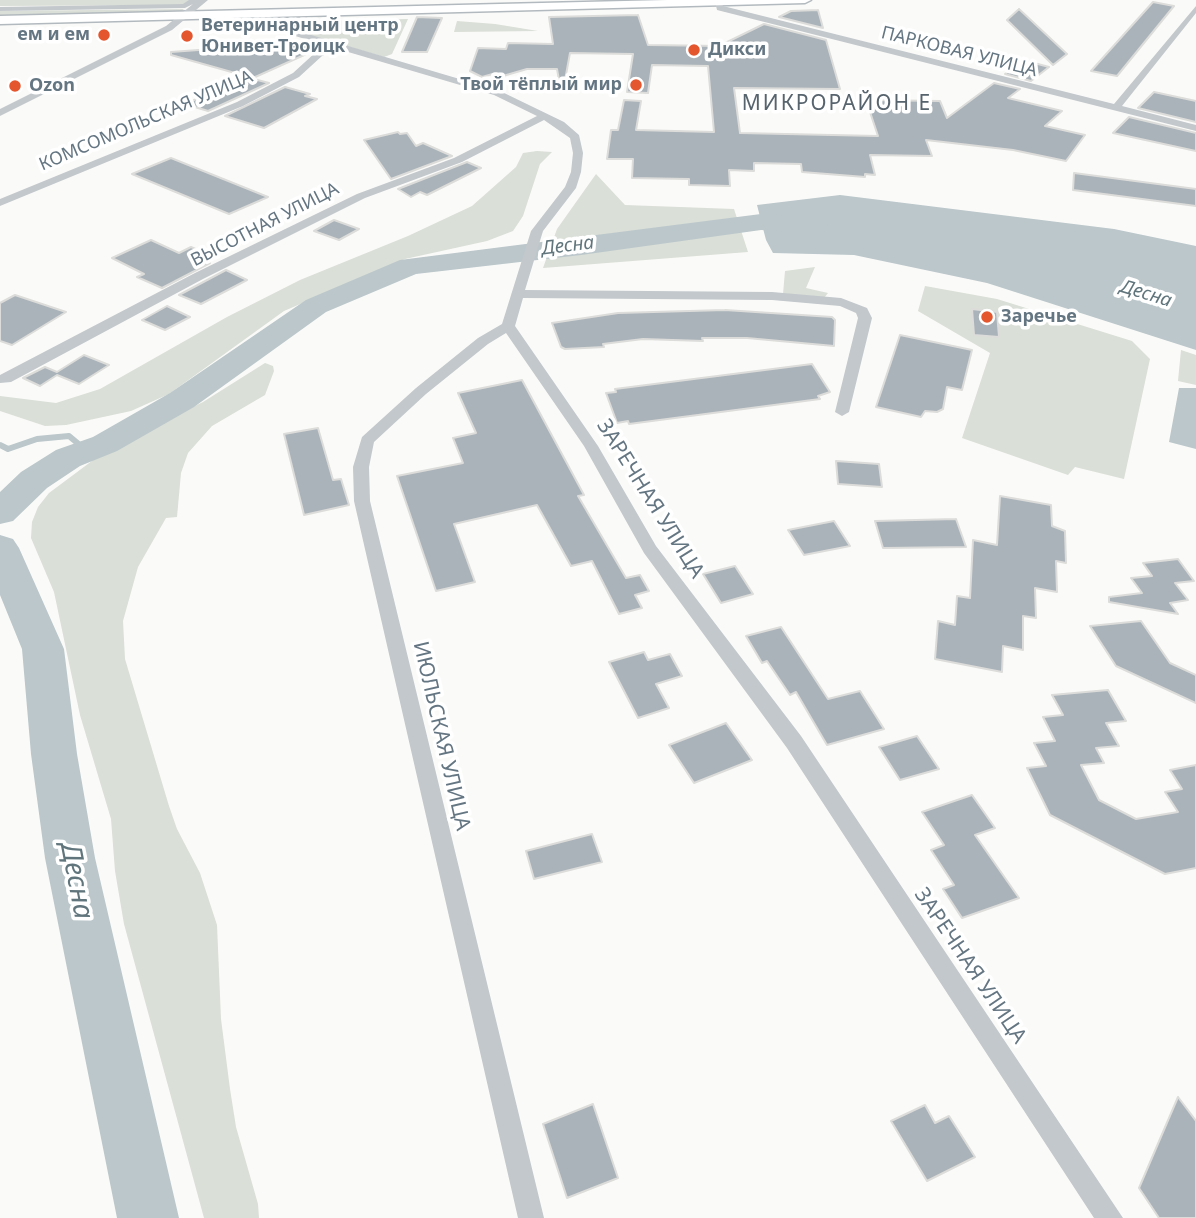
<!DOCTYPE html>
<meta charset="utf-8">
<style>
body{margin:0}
canvas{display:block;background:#fafaf8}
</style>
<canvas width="1196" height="1218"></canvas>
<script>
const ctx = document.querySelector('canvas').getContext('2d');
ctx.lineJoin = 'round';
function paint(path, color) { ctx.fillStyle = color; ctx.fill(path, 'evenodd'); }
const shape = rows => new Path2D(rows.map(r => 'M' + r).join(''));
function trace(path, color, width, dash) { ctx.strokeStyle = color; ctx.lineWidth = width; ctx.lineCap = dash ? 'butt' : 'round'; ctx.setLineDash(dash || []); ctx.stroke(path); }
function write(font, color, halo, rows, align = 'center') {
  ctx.font = font + ' "Noto Sans",sans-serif'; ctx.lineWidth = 7; ctx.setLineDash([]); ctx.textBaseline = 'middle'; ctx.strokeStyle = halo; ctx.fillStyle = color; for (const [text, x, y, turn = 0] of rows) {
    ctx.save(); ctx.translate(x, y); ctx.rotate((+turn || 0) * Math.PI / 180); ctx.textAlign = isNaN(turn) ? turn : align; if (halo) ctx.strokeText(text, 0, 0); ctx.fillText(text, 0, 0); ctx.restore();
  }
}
paint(shape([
 [0,0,197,0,189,5,0,6],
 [184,9,175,16,0,19,0,11],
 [408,19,392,54,384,57,281,27,278,22],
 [457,21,495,24,538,31,454,32],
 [537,151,552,152,540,164,523,216,513,231,487,241,405,259,284,311,169,394,131,411,66,425,45,426,0,411,0,396,56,403,100,389,227,317,300,280,408,236,472,206,516,167,523,153],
 [596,174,625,205,734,209,748,252,543,268,557,229],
 [815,267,806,288,828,293,824,298,783,294,785,271],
 [925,286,997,299,1132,341,1150,359,1124,479,1075,467,1068,475,962,438,990,353,918,311],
 [1181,350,1196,355,1196,385,1178,381],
 [265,363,273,366,274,371,265,395,212,426,188,453,181,473,177,517,166,518,138,567,123,621,125,659,169,806,177,829,200,873,217,925,221,1019,230,1089,236,1127,258,1204,259,1218,204,1218,124,924,115,871,111,819,80,715,54,592,31,538,32,522,38,507,49,493,108,449,203,402]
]), '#dadfd7');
paint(shape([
 [840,195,1114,229,1196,246,1196,350,987,283,854,255,773,253,766,240,757,205],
 [1179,388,1196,388,1196,449,1169,442]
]), '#bbc7cb');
trace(shape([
 [0,445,8,449,37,439,69,436,87,451]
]), '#bbc7cb', 6);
paint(shape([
 [761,214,815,217,824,219,828,225,824,231,815,233,761,230,581,255,416,274,326,312,194,407,117,451,80,466,47,488,13,521,0,524,0,492,21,472,56,450,93,437,170,393,306,300,400,260,761,214],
 [0,535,13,539,19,548,64,649,77,754,95,858,179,1218,117,1218,45,858,31,754,22,649,0,595,0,535]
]), '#bbc7cb');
const building = shape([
 [1153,2,1174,6,1117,76,1091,71,1153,2],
 [1019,9,1067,54,1053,65,1007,20,1019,9],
 [818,10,823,28,779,17,791,11,818,10],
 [638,15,648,45,719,46,764,24,826,40,840,89,734,88,740,133,878,136,866,100,940,101,947,118,994,83,1020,89,1008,98,1062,111,1045,126,1085,135,1066,161,1013,150,926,140,932,156,870,155,875,175,865,174,865,177,802,172,801,164,754,163,754,171,729,170,730,186,689,185,689,179,632,178,633,159,607,159,611,130,618,130,624,100,641,101,636,130,714,132,708,66,652,65,648,93,627,92,633,54,570,53,563,91,561,91,557,69,527,69,503,76,496,73,482,77,470,71,478,48,506,49,508,43,553,44,549,17,638,15],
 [417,17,442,18,427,52,402,52,417,17],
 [308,42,322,47,253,78,171,55,171,52,308,42],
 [1023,60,1049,67,1031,81,1005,74,1023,60],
 [246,77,269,83,208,111,185,104,246,77],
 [285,87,310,94,305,96,317,99,264,128,225,116,285,87],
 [1154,92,1196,101,1196,122,1138,108,1154,92],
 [1129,117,1196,133,1196,151,1113,133,1129,117],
 [398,132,400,134,407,133,416,146,423,143,452,156,391,179,364,140,398,132],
 [171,158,268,197,229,214,132,174,171,158],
 [467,162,481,168,427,195,420,192,411,197,398,189,467,162],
 [1074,173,1196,189,1196,206,1073,190,1074,173],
 [334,220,359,229,339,240,314,231,334,220],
 [151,240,179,253,191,247,214,257,206,261,210,263,162,288,137,277,144,274,112,258,151,240],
 [226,270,247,280,201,304,179,295,226,270],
 [15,295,66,312,12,345,0,341,0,303,15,295],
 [167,306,190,317,165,330,142,320,167,306],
 [972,309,997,312,999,337,974,335,972,309],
 [725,310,832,317,835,320,834,346,747,338,702,338,703,341,643,339,603,344,604,347,565,349,561,347,552,323,618,313,725,310],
 [900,335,972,350,962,390,947,387,943,409,937,412,925,411,921,417,876,407,900,335],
 [84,355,109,365,79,384,57,375,40,386,23,378,45,367,57,372,84,355],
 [812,364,830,392,818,396,820,399,629,424,628,421,617,423,606,393,616,392,615,389,812,364],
 [522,380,584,495,578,496,626,578,640,575,649,591,635,595,642,608,619,614,592,561,571,566,537,505,454,524,475,582,436,591,397,476,463,463,453,438,476,433,458,393,522,380],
 [318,428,333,480,341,479,349,505,304,515,284,434,318,428],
 [836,461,879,464,882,487,838,484,836,461],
 [1000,496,1051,505,1052,526,1065,531,1066,563,1056,561,1057,592,1035,588,1036,618,1023,616,1023,650,1003,646,1002,672,935,659,938,621,955,625,957,596,970,598,973,540,997,545,1000,496],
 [956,519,966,547,883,548,875,521,956,519],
 [834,521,850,546,804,555,788,530,834,521],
 [1178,559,1194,581,1175,583,1188,600,1170,603,1178,614,1109,602,1109,597,1142,593,1131,578,1152,576,1143,563,1178,559],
 [735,566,753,594,721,603,703,574,735,566],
 [1141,621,1170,663,1196,675,1196,703,1116,666,1090,626,1141,621],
 [781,627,828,699,860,691,884,729,827,745,796,692,790,695,767,661,762,663,746,636,781,627],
 [644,652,648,660,670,654,682,676,656,684,669,708,638,718,609,662,644,652],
 [1108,690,1126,721,1106,723,1119,746,1096,748,1104,763,1081,765,1099,800,1136,819,1178,812,1165,792,1182,789,1170,770,1196,765,1196,868,1165,874,1050,815,1027,768,1046,766,1034,743,1055,741,1043,717,1063,715,1052,695,1108,690],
 [726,723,752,760,694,783,669,745,726,723],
 [917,736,939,769,900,780,879,747,917,736],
 [972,795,995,828,975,835,1019,898,962,918,943,889,954,885,931,850,944,845,922,812,972,795],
 [592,834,602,862,534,879,526,851,592,834],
 [1178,1097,1196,1121,1196,1218,1159,1218,1139,1188,1178,1097],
 [593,1104,618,1178,567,1198,543,1124,593,1104],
 [925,1105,935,1123,949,1116,975,1157,927,1181,891,1121,925,1105]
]);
paint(building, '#aab3b9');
trace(building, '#dcdcda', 2);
const secondary = shape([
 [667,0,811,0,805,3,0,24,0,16,667,0]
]);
trace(secondary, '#b3babf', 3);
paint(shape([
 [189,0,208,0,172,30,0,116,0,109,166,26,193,4,185,8,0,11,0,7,183,4,189,0],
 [715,1,721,1,723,6,1114,104,1196,6,1196,13,1122,106,1196,125,1196,131,717,10,715,1],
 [261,12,265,15,265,20,274,24,500,91,564,122,579,135,583,153,581,172,576,188,543,231,525,290,772,292,841,298,867,308,872,318,849,412,842,416,835,412,858,318,856,313,840,306,772,300,523,298,515,326,598,446,656,546,801,736,1123,1218,1094,1218,787,748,644,553,584,446,506,333,488,344,426,394,374,442,369,467,370,501,544,1218,518,1218,354,501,353,467,362,437,416,388,478,338,502,324,531,231,565,187,571,172,573,153,570,138,544,120,462,162,365,198,203,279,11,382,0,383,0,375,195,273,357,194,454,158,537,116,494,95,338,49,322,56,299,77,243,106,0,206,0,199,237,102,293,73,316,52,329,46,268,28,257,21,257,15,261,12]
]), '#c3c8cc');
paint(secondary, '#fff');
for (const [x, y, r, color] of [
 [104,35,7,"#e4572e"],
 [187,36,7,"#e4572e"],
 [694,50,7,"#e4572e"],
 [636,85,7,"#e4572e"],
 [15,86,7,"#e4572e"],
 [987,317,7,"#e4572e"]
]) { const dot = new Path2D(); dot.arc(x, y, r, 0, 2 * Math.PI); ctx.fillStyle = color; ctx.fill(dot); trace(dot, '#fff', 2.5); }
write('bold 18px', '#657683', '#fff', [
 ["Ветеринарный центр",201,26],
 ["Юнивет-Троицк",201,47],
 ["ем и ем",90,35,"right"],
 ["Дикси",708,50],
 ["Твой тёплый мир",622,85,"right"],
 ["Ozon",29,86],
 ["Заречье",1001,317]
], 'left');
write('18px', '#657683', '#fff', [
 ["ПАРКОВАЯ УЛИЦА",959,52,14],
 ["КОМСОМОЛЬСКАЯ УЛИЦА",146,121,-23],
 ["ВЫСОТНАЯ УЛИЦА",265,225,-27]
]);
write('italic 19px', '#60757c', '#fff', [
 ["Десна",568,246,-7],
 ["Десна",1146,294,17]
]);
ctx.letterSpacing = '2px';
write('21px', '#57646e', '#fff', [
 ["МИКРОРАЙОН Е",837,104]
]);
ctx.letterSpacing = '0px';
write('21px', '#657683', '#fff', [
 ["ЗАРЕЧНАЯ УЛИЦА",650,499,58],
 ["ИЮЛЬСКАЯ УЛИЦА",441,736,77],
 ["ЗАРЕЧНАЯ УЛИЦА",970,966,56]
]);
write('italic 28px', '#60757c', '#fff', [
 ["Десна",76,881,79]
]);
</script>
